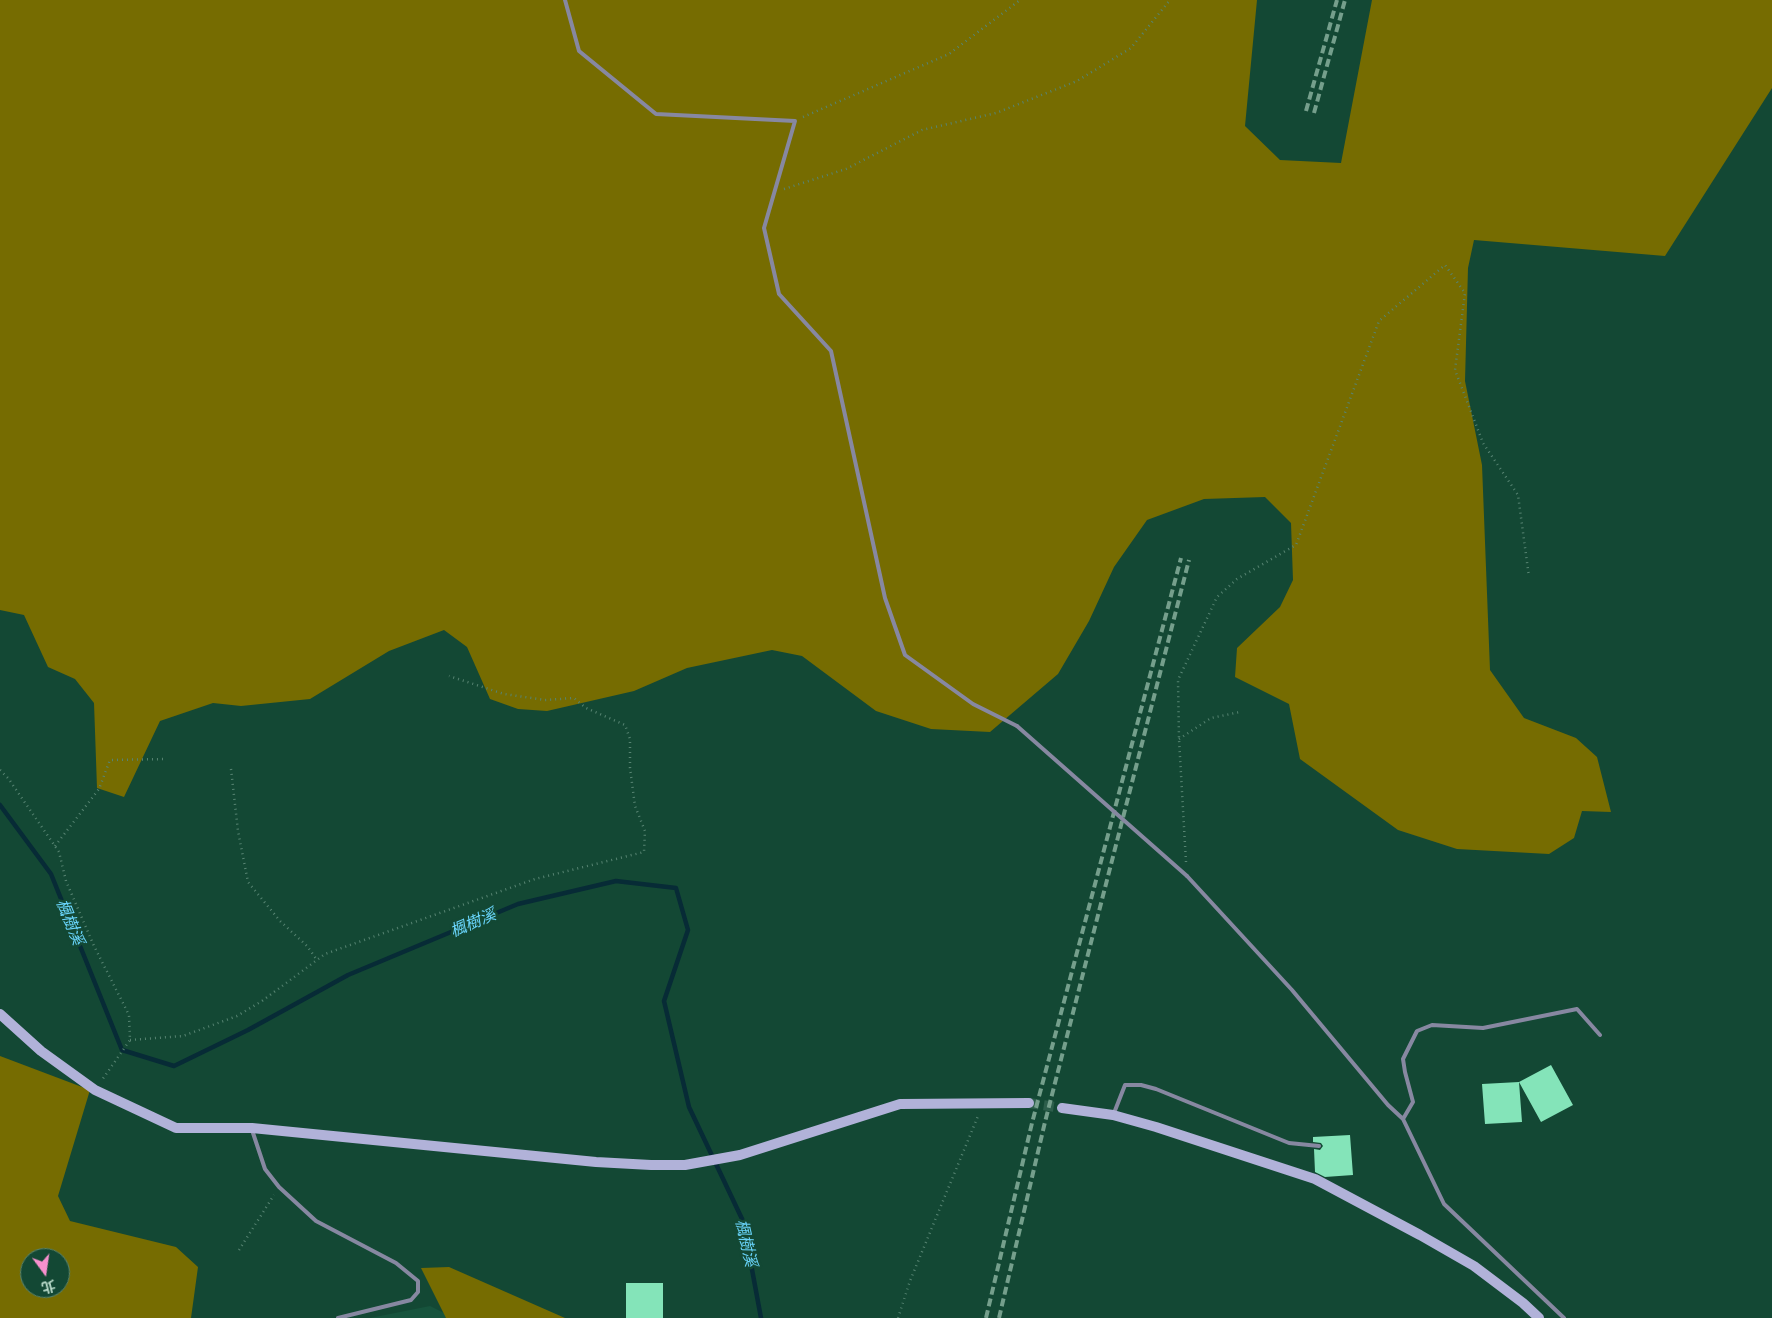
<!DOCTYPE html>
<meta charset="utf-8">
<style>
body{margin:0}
#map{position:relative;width:1772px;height:1318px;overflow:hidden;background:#134834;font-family:"Golos Text","Noto Sans TC",sans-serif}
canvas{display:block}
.north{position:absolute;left:20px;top:1248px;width:50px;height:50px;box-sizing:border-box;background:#134834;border:1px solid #568370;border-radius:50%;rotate:166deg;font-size:14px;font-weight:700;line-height:20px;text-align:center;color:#bbdccb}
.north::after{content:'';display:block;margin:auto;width:18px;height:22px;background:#f790ce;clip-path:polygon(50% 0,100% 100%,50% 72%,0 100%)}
</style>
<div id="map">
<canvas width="1772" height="1318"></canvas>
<div class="north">北</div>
</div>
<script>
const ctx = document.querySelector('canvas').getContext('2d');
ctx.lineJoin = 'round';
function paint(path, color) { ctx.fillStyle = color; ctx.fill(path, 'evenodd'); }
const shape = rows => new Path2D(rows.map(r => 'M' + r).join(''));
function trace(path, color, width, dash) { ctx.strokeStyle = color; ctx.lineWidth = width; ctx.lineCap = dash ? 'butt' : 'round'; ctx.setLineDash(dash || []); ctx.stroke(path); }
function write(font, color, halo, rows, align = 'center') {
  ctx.font = font + ' "Golos Text","Noto Sans TC",sans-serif'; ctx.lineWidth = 5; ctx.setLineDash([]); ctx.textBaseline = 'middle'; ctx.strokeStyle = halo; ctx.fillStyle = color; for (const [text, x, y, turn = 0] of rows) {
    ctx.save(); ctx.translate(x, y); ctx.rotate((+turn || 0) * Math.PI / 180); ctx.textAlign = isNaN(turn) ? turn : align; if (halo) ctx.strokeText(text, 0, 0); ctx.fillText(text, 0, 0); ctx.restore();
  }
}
paint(shape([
 [430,1306,454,1318,370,1318]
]), '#17543d');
paint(shape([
 [0,0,1257,0,1245,126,1280,160,1341,163,1372,0,1772,0,1772,88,1665,256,1474,240,1468,268,1465,381,1482,465,1490,670,1524,718,1576,738,1597,757,1611,812,1582,811,1574,838,1549,854,1457,849,1398,830,1300,759,1289,704,1235,677,1237,648,1280,607,1293,580,1291,523,1265,497,1204,499,1147,520,1114,567,1089,621,1058,674,990,732,931,729,876,711,802,656,772,650,687,668,634,691,547,711,518,709,490,699,467,647,444,630,389,651,310,699,241,706,213,703,160,721,124,797,97,788,94,703,75,679,48,667,24,615,0,610],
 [0,1056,90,1090,58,1196,70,1221,176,1247,198,1267,191,1318,0,1318],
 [30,1258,60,1258,60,1288,30,1288],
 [449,1267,565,1318,446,1318,421,1268]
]), '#766c01');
trace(shape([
 [0,805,51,874,122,1050,174,1066,248,1030,348,975,518,904,616,881,676,888,688,930,664,1001,689,1107,743,1221,761,1318]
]), '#072b36', 4.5);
paint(shape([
 [1551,1065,1573,1105,1541,1122,1519,1082],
 [1519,1082,1522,1122,1485,1124,1482,1084],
 [1350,1135,1353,1175,1325,1177,1315,1172,1314,1149,1320,1150,1323,1146,1321,1143,1313,1142,1313,1137],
 [626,1283,663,1283,663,1318,626,1318]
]), '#84e4b9');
trace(shape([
 [1029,1103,1062,1108]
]), '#2c5e4b', 10, [10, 5]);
trace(shape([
 [803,117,949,54,1020,0],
 [784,189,846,169,922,130,996,113,1077,81,1131,48,1170,0],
 [1179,739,1211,718,1240,712],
 [231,769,238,831,248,882,280,921,307,946,317,960],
 [0,770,8,778,59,852,66,881,94,946,129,1015,130,1040,102,1080],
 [55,846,99,789,110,760,166,759],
 [1186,862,1179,739,1178,680,1217,597,1237,579,1296,545,1379,321,1445,265,1465,293,1455,370,1483,443,1518,495,1529,577],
 [130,1040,183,1036,237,1016,262,1001,325,954,535,879,644,852,645,831,635,806,630,768,630,739,625,725,586,708,574,698,545,700,504,694,449,676],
 [239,1250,274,1195],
 [898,1318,910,1281,978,1116]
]), '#578472', 2.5, [1, 4]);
trace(shape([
 [565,0,579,51,656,114,795,121,764,228,779,294,831,351,885,598,905,655,973,704,1017,726],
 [1187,876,1292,990,1388,1105,1403,1119,1444,1204,1564,1318],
 [1114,1113,1125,1085,1141,1085,1156,1089,1289,1143,1319,1146],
 [1403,1119,1413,1102,1405,1072,1403,1059,1417,1031,1432,1025,1483,1028,1577,1009,1600,1035],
 [252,1130,265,1169,279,1187,316,1221,396,1263,418,1281,418,1292,411,1300,338,1318]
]), '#8788a1', 4);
trace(shape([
 [0,1014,41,1051,95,1090,176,1128,252,1128,596,1162,651,1165,685,1165,740,1155,900,1104,1029,1103],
 [1062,1108,1113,1115,1156,1127,1315,1179,1420,1235,1474,1266,1523,1303,1539,1318]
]), '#b1b2d9', 10);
trace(shape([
 [1306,111,1337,0],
 [1314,113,1345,0],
 [986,1318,1032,1123,1181,558],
 [999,1318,1045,1122,1189,560]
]), '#759f8c', 4, [8, 4]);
trace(shape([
 [1017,726,1187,876]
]), '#8788a1', 4);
write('italic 16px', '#69d4fa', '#134834', [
 ["楓樹溪",70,922,68],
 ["楓樹溪",473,923,-23],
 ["楓樹溪",746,1243,77]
]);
</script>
